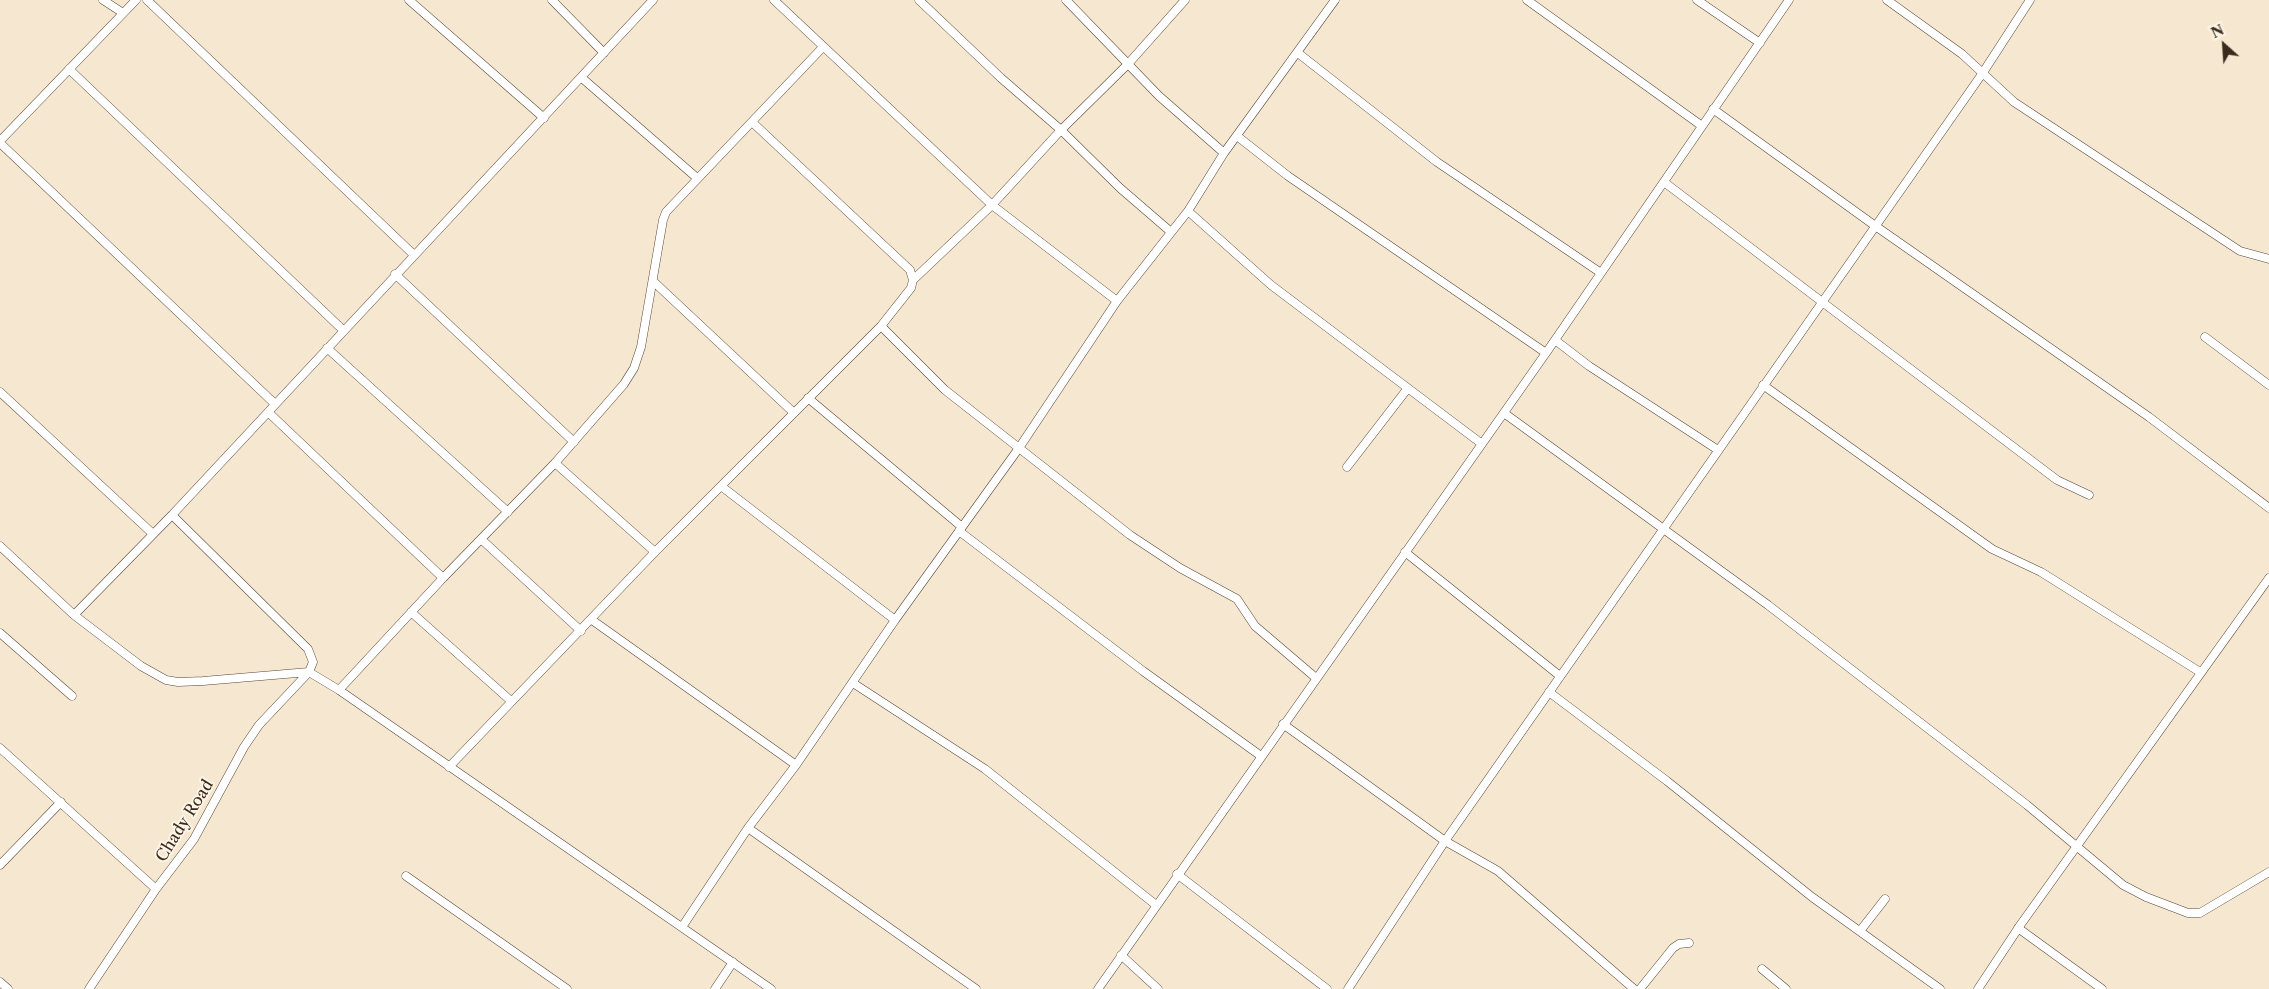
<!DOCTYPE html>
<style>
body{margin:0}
#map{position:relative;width:2269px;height:989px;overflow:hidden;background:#f6e8d0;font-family:"Libre Caslon Text",serif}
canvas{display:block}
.north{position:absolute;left:2199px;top:20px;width:50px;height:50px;-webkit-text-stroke:4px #fcf5e5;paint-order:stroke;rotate:334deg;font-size:14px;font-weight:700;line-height:20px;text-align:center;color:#3b2a1e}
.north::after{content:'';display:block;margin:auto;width:18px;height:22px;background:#3b2a1e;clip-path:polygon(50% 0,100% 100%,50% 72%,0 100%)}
</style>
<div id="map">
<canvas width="2269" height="989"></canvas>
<div class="north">N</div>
</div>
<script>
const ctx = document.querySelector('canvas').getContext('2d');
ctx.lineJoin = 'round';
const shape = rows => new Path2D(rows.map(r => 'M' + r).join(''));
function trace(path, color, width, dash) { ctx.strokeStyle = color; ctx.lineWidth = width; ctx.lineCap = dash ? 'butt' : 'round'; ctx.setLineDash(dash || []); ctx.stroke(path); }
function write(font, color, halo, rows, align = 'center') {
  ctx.font = font + ' "Libre Caslon Text",serif'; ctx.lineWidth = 4; ctx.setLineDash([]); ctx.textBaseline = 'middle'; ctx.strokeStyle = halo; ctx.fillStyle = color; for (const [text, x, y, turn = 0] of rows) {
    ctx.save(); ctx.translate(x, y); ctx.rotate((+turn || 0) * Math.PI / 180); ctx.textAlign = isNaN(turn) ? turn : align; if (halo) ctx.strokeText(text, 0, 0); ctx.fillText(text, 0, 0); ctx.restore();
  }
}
const street = shape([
 [103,0,123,13],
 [147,0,414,255],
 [409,0,544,118],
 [552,0,604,53],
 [774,0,992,205,1117,301],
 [919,0,1001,78,1061,130,1120,188,1171,232],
 [1066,0,1159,96,1224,153],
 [1527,0,1702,126],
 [1697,0,1760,43],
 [1887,0,1962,54,2014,102,2240,251,2269,259],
 [1298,53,1437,162,1601,273],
 [69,69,343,330],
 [582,78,697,178],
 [1713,109,1874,225,2149,417,2269,508],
 [1237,136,1288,176,1546,353],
 [0,141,136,0],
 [0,143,275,404],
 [1664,182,2057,480,2089,495],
 [1188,211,1271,285,1482,444],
 [395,274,574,442],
 [913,280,992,205,1061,130,1128,64,1185,0],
 [654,282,794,413],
 [881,326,945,390,1130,535,1180,568,1237,599,1255,626,1316,678],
 [2205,337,2269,385],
 [1555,340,1589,366,1718,450],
 [327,348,508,512],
 [1763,385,1992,549,2041,572,2200,672],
 [0,392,153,534],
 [808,398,962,527],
 [268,412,443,578],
 [1504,413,1768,605,2027,805,2123,885,2146,897,2188,913,2200,913,2269,872],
 [555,463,655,552],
 [1347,467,1408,388],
 [721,486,895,620],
 [959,531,1143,671,1261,756],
 [481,539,581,631],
 [0,546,74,615,141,666,166,680,178,682,203,681,309,672,339,690,771,989],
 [1405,552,1560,676],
 [411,612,511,701],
 [74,615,172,515,653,0],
 [592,620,796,765],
 [0,633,72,696],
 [853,683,985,769,1156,905],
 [339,690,443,578,555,463,624,384,634,368,641,347,663,220,666,212,823,47],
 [1549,692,1667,781,1812,897,1940,989],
 [1283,724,1445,841,1498,871,1634,989],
 [0,748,156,889],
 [449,767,655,552,881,326,911,288,913,280,910,270,752,122],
 [748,828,976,989],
 [0,865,61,802],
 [1177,874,1327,989],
 [406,876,567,989],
 [682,927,748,828,796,765,895,620,1019,448,1117,301,1188,211,1224,153,1335,0],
 [2018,928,2102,989],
 [1860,931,1885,899],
 [1121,955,1158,989],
 [1762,969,1786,989],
 [0,982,8,989],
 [89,989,156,889,194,839,244,747,259,725,309,672,313,662,308,649,172,515],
 [715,989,733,962],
 [1098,989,1546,353,1789,0],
 [1348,989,1445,841,1982,74,2030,0],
 [1640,989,1673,948,1679,944,1689,943],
 [1978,989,2021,924,2269,578]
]);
trace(street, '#574639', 9);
trace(street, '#fff', 8);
write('16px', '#3b2a1e', '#fcf5e5', [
 ["Chady Road",185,821,-58]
]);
</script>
